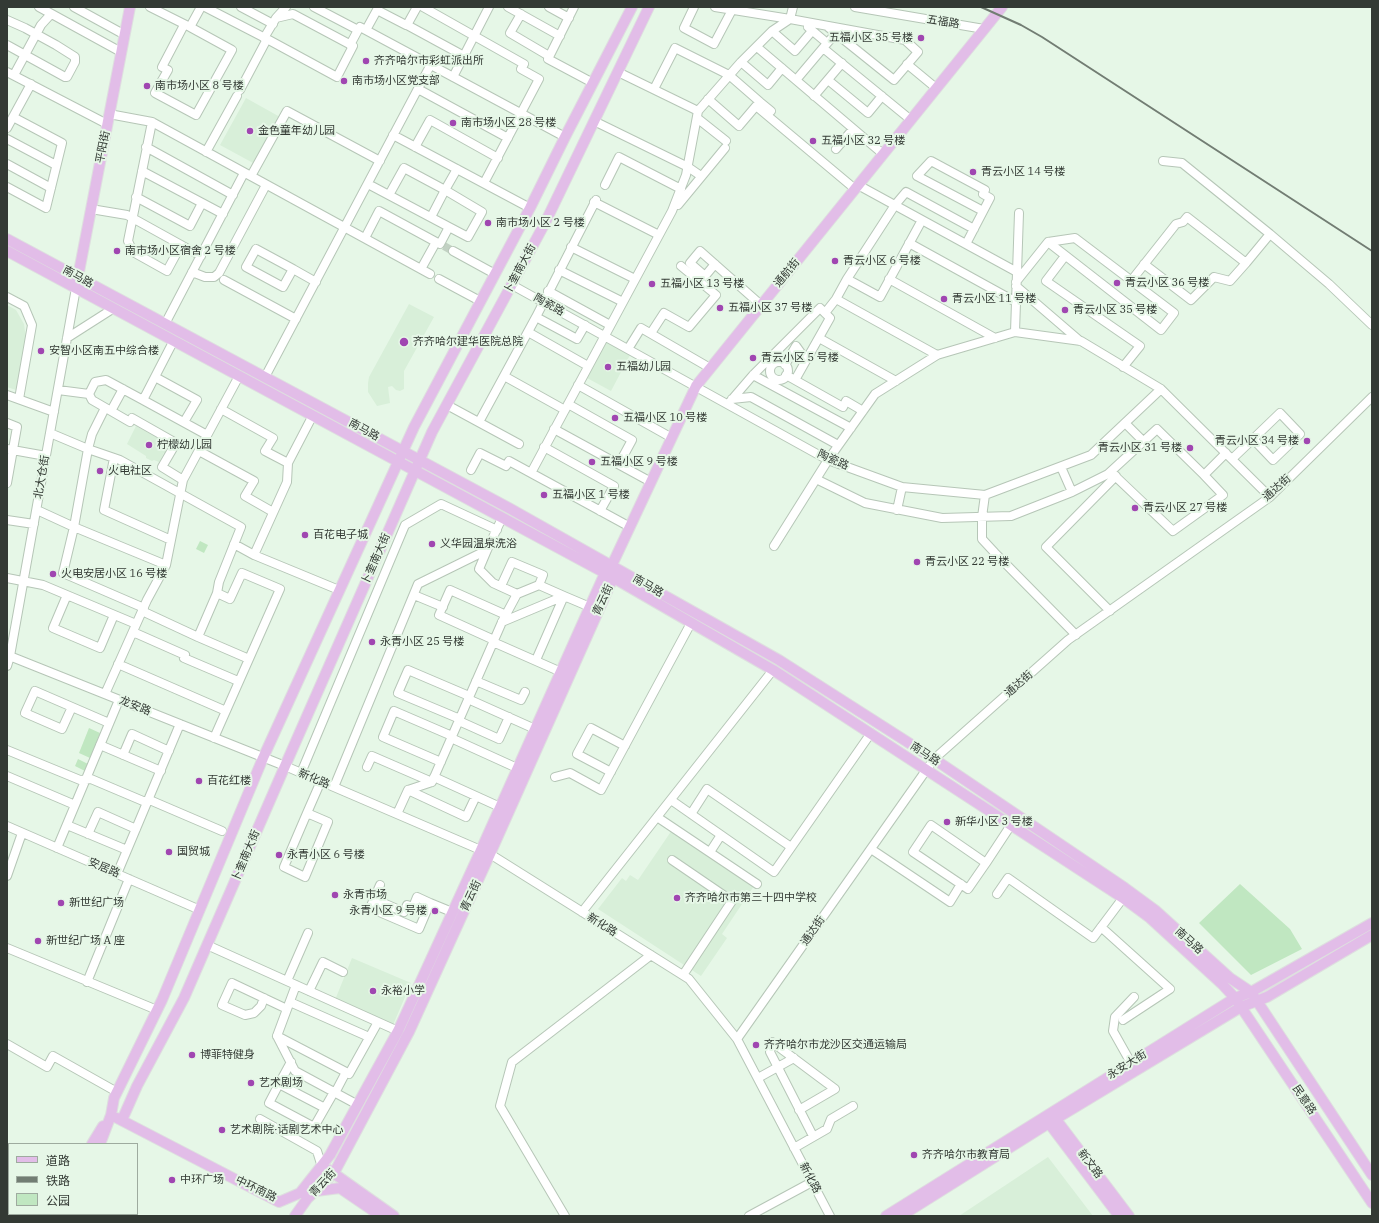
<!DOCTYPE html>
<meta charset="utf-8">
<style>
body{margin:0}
#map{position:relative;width:1379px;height:1223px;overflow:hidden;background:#e6f7e7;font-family:"IBM Plex Serif","Noto Sans SC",serif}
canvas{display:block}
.frame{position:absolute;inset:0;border:8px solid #333a34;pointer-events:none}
.legend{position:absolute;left:8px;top:1143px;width:130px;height:72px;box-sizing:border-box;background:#e6f7e7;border:1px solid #9eab9f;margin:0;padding:5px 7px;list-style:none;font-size:12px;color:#333a34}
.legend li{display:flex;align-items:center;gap:8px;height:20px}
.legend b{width:20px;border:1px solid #9eab9f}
</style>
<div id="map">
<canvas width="1379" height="1223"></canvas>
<div class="frame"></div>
<ul class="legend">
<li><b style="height:5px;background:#e2bde8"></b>道路</li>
<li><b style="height:5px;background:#727d73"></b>铁路</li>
<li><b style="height:11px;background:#c0e7c1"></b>公园</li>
</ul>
</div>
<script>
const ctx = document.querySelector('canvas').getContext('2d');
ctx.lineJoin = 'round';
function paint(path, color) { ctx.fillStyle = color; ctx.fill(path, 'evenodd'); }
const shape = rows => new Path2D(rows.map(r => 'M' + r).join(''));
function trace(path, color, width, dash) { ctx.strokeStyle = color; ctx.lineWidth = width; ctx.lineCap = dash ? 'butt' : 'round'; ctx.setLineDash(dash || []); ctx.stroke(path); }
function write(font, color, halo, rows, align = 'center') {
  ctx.font = font + ' "IBM Plex Serif","Noto Sans SC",serif'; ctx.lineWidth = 4; ctx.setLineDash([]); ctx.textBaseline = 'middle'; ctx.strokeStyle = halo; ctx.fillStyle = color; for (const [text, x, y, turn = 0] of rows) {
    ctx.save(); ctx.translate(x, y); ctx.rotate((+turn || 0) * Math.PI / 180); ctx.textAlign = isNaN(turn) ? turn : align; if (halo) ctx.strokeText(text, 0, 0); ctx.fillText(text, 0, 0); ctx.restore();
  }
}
paint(shape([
 [246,98,280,117,255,164,220,145],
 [409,304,434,317,404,371,404,389,400,391,396,390,392,386,388,387,390,403,377,406,368,392,368,383,369,377],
 [7,305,16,310,24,324,26,338,22,374,16,390,7,387],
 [606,342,630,355,611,391,587,378],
 [136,426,172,446,168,454,164,453,159,462,154,460,152,461,146,458,146,456,127,444],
 [672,830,754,886,722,934,727,938,701,976,598,909,622,878,626,881,630,875,638,880],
 [352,958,411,983,393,1025,335,1000],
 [1048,1157,1093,1216,959,1216]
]), '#d8efd9');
paint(shape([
 [200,541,208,545,204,553,196,549],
 [89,728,100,733,90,758,79,753],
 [78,759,88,764,85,771,75,766],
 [1240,884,1290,929,1302,949,1251,975,1199,923]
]), '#c0e7c1');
trace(shape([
 [444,246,453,251]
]), '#c2d1c3', 8, [8, 4]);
const minor = shape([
 [39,7,121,52],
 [74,7,125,35],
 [150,7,190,27,201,7],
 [205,7,267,39],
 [241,7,273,24],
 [314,7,358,30,360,27,362,28,565,137],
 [417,7,407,25,464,56],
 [423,7,524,64,521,69,539,79,484,183],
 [508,7,560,36],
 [549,7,569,18],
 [574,7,548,59,593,83],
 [694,7,684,28,714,44,732,10],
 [715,7,790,19,905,40,918,52,894,80,828,27],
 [855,7,984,29],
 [521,14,510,33,549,56],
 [276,18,286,7],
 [7,20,25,28,56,45,75,57,75,62,67,77,65,77,7,45],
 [184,25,162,67,168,70,155,93,196,115,232,50,190,27],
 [808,27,827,43],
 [366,30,377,10,406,25],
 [772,31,795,51,812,31],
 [836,33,823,48,911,120],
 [350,45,358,30],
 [757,47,883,154],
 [741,62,768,85,782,68],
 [907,64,936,88],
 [7,72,107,124],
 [618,72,698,111],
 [14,75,41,25,51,14],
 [453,77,489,7],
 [796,80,823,48],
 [828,80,868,113,882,96],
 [418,89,508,138],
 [654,89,675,48,729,75,760,102],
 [240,90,267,39,337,77,353,46,293,14,276,18,264,38],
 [814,96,842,63],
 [708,99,739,126,756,106,855,189],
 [758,104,760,102,771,111,767,115],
 [109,114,152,122,430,274],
 [697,118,726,141],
 [594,121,688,167,701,176],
 [152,122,128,241,133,252,167,271,181,245],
 [7,128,31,84],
 [393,135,530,208],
 [7,139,56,165],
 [146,147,233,195],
 [415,147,430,120,498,158],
 [836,149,853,129],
 [206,152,237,96],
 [1163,161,1182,163,1270,234,1329,284,1372,325],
 [7,164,51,188],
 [142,171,223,214],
 [251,176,287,111,380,161],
 [368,184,449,227,440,244,436,242],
 [605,185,619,157,681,189],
 [858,185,1017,272],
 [7,187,46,208,62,143,13,117],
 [389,195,404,168,445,190,431,217],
 [136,197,190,226,202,203],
 [594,202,659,235],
 [678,205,725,148],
 [91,209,127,215,201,256],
 [449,227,468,237,482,212,445,190,457,169],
 [365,238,379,211,436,242,421,269],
 [909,243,1016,302],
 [966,244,990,198,983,194,985,190,931,161,917,176,983,211],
 [571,247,635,279],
 [256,249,293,269,283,287,246,267,256,249],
 [453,251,495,274],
 [1065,256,1046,281,1140,346,1123,367],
 [715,264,705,276,690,263,700,251,761,305],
 [1144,264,1191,300,1214,277,1230,281,1246,263],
 [293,269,316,282],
 [559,270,623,302],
 [192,272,205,277,214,277,219,273,266,185],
 [439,279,480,301],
 [847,279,895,205,906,192,974,229],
 [889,279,995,338],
 [224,280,296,319],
 [1131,281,1176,224,1183,222,1187,217,1246,263,1270,234],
 [1016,282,1048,242,1075,238,1174,313,1161,330,1048,242],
 [512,285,828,460,902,487,985,495,1091,455,1161,389],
 [1016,286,1080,341],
 [548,291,610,325],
 [7,297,24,306,32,325,19,399],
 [836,299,937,355],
 [825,313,836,299,847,279,880,297,922,220],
 [165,324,244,173],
 [585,325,577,339,536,317,596,200],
 [528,332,588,366],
 [1015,332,1019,213],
 [651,333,664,313,689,327,716,295,681,266],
 [67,338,114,308],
 [819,338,896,381],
 [174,340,143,400,207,435],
 [628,349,641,328,710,368],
 '770 371a9 9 0 1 1 18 0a9 9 0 1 1-18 0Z',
 [785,365,796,346,806,360],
 [753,375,851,428],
 [786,375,843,407,846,401,863,411],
 [504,376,565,410],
 [155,377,197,400,184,422],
 [265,377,430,66],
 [578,385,672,438],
 [58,390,89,394,92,400,111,411,123,389],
 [89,394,95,382,106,380,143,400],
 [7,395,54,412],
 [732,399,751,397,838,445],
 [568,404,632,440,619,464],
 [728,404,753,375,820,308,830,318,795,380],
 [447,405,519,444],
 [105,408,92,434,88,449,120,460,241,527,219,582,217,593],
 [221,409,273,438,265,451,288,463],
 [111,411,130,422,132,418,176,443,162,467,183,480],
 [313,415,288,463,287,482,254,555,339,590],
 [479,422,536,317],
 [7,423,17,427,7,483],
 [1125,423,1144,442],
 [554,429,651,482],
 [544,447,614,486,600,511],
 [7,449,46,456],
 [199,451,254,481,245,496,273,512],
 [114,458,104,510,171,540],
 [1232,459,1253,439,1273,460,1300,434,1280,413,1253,439],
 [1061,467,1072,492],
 [471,470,480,453,506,466,509,461,630,527],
 [531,473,672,211,686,175,698,111,741,62,772,31,790,19,793,7],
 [1113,474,1173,531,1223,495,1204,475],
 [816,479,865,503,942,518,1011,516,1072,492,1108,474,1157,429,1204,475,1226,453],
 [985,495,982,517,982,539,995,553,1076,635],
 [37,510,74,527,88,449,50,433],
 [897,510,902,487],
 [7,520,34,524],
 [234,544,254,555],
 [774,546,828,460,875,394,937,355,1015,332,1081,341,1161,389,1270,497],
 [7,578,43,585,136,624],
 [501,586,512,562,543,575,539,585,517,594],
 [67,595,53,628,100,648,114,615],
 [414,595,443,607],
 [144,608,63,573,74,527,166,565],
 [142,611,198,637,217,593,230,599,242,573,280,589,214,738],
 [1110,611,1046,547,1116,476],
 [502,622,564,596,539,585],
 [133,632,185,655,184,658,238,681],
 [198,637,249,659],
 [494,640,439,615,450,590,506,615],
 [493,642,561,672],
 [7,655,285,766,490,854,689,979,737,1039,830,1216],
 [536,660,564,596,590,607],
 [118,664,226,711],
 [7,666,10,656,76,288],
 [476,681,521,700,525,692],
 [105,694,147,600,166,565,183,480,239,376],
 [468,699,535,729],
 [72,707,62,729,25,713,35,691,109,723],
 [460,719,398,693,408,670,469,696],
 [459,721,499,739,509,717],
 [451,738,517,768],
 [100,745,161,771],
 [7,750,80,780,91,779,143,801,152,801,222,831],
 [123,755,132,734,169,751],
 [441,762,383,737,394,711,452,736],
 [367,767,372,756,432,782],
 [611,772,577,754,591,728,625,746],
 [301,773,405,525,441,504,497,530],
 [7,776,75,805],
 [434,777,500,807],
 [555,777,570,773,601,790,691,623],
 [334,787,418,584,487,550,502,518],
 [408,790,466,817,476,796],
 [671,800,774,872,871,733],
 [307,813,328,822,305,877,284,867,295,841,307,813,321,781],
 [397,814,408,790,432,782,502,622,517,594,493,583,479,569,487,550],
 [691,814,707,789,791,847],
 [657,817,757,884],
 [67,825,127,850],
 [7,826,200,910],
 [88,834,98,812,136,829],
 [57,848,119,700],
 [871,849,950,902,961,884],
 [710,852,721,835],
 [672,860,732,901,683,975],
 [986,863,931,825,913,852,968,889,986,863,1011,825],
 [117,874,180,724],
 [7,876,22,833],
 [380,885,370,908,419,929,430,903,452,912],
 [997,894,1008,878,1093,938,1123,898],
 [374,899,404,912,407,905,413,907,417,897,430,903],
 [582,912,773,670],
 [1101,927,1170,989,1123,1020],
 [207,945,398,1031],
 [7,948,157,1010],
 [287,981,308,933],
 [87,982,129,879],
 [296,985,277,1036,346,1072],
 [309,991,323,962,343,972],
 [264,998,261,1006,254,1013,245,1015,222,1005,232,983,287,1009],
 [290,1002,369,1037],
 [277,1036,295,1071,358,1105],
 [737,1039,934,759,1068,640,1270,497,1372,397],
 [7,1044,47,1067,53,1056,117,1092],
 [291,1062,279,1084,325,1108],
 [1131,1063,1113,1031,1115,1017,1134,997],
 [758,1078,794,1058],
 [279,1084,269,1103,314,1127,334,1092],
 [335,1093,346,1072,349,1074,378,1022],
 [799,1110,835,1089,772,1042,770,1052,813,1136],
 [260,1119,317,1151,322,1167],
 [794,1148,827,1129,831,1119,853,1106],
 [565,1216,500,1106,512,1062,651,955],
 [749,1216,812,1182]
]);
const major = shape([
 [7,239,509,508,779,660,934,759,1125,888,1155,910,1230,978,1251,992,1372,1175],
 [7,251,605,573,773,670,1123,898,1150,918,1222,984,1235,998,1372,1203],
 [77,282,130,7],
 [1052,1114,1129,1216],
 [117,1118,279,1202,300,1193,340,1188,381,1216],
 [1045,1118,1119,1216],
 [122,1120,137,1086,184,998,285,766,432,432,545,223,649,7],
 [92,1144,103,1126],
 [100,1144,111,1115,114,1098,162,1000,263,758,414,427,530,208,565,137,632,7],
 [7,1154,9,1155],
 [329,1170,394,1216],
 [7,1176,9,1177],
 [300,1193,330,1155,398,1031,481,850,605,573,612,565,696,386,1002,7],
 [69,1214,72,1216],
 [295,1216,307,1199,334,1173,409,1032,490,854,613,578,612,571],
 [886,1216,1235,998,1251,992,1372,923],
 [901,1216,1049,1123,1241,1007,1267,997,1372,935]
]);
trace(minor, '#b6c6b7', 10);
trace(major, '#dedfdf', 12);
trace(minor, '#fff', 8);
trace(major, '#e2bde8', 10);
trace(shape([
 [981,7,1021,25,1042,37,1372,251]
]), '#727d73', 2);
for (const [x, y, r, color] of [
 [921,38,4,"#a046b1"],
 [366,61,4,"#a046b1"],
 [344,81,4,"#a046b1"],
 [147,86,4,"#a046b1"],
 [453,123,4,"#a046b1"],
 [250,131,4,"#a046b1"],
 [813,141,4,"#a046b1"],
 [973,172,4,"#a046b1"],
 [488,223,4,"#a046b1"],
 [117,251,4,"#a046b1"],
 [835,261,4,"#a046b1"],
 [1117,283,4,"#a046b1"],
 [652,284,4,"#a046b1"],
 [944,299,4,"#a046b1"],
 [720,308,4,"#a046b1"],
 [1065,310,4,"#a046b1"],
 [404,342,5,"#a046b1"],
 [41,351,4,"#a046b1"],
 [753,358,4,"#a046b1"],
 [608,367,4,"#a046b1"],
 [615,418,4,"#a046b1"],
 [1307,441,4,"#a046b1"],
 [149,445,4,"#a046b1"],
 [1190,448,4,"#a046b1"],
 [592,462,4,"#a046b1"],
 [100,471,4,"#a046b1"],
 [544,495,4,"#a046b1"],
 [1135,508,4,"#a046b1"],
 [305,535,4,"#a046b1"],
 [432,544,4,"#a046b1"],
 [917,562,4,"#a046b1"],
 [53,574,4,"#a046b1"],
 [372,642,4,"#a046b1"],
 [199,781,4,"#a046b1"],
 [947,822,4,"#a046b1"],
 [169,852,4,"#a046b1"],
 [279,855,4,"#a046b1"],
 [335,895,4,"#a046b1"],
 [677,898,4,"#a046b1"],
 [61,903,4,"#a046b1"],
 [435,911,4,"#a046b1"],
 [38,941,4,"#a046b1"],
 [373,991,4,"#a046b1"],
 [756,1045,4,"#a046b1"],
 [192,1055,4,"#a046b1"],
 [251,1083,4,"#a046b1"],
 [222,1130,4,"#a046b1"],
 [914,1155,4,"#a046b1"],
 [172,1180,4,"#a046b1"]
]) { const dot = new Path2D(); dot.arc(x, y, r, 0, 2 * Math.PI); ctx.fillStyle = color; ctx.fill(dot); trace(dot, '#e6f7e7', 1.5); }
write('11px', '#333a34', '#e6f7e7', [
 ["五福路",943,22,9],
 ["平阳街",103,147,-79],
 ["卜奎南大街",520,269,-62],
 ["通航街",787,273,-51],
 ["南马路",78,277,28],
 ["陶瓷路",549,305,29],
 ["南马路",364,430,28],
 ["陶瓷路",833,460,24],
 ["北大仓街",42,477,-80],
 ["通达街",1277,488,-42],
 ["卜奎南大街",376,559,-66],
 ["南马路",648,586,30],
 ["青云街",603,600,-65],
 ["通达街",1019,684,-42],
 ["龙安路",135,706,22],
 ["南马路",925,754,33],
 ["新化路",314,779,23],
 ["卜奎南大街",246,856,-67],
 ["安居路",104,868,23],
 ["青云街",471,896,-65],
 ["新化路",602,925,32],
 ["通达街",813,931,-55],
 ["南马路",1189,941,42],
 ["永安大街",1127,1065,-32],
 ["民意路",1304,1100,56],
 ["新文路",1090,1164,53],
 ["新化路",810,1178,62],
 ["青云街",323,1183,-47],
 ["中环南路",256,1189,26]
]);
write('11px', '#333a34', '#e6f7e7', [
 ["五福小区 35 号楼",913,38,"right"],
 ["齐齐哈尔市彩虹派出所",374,61],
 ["南市场小区党支部",352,81],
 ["南市场小区 8 号楼",155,86],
 ["南市场小区 28 号楼",461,123],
 ["金色童年幼儿园",258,131],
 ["五福小区 32 号楼",821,141],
 ["青云小区 14 号楼",981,172],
 ["南市场小区 2 号楼",496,223],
 ["南市场小区宿舍 2 号楼",125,251],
 ["青云小区 6 号楼",843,261],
 ["青云小区 36 号楼",1125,283],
 ["五福小区 13 号楼",660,284],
 ["青云小区 11 号楼",952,299],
 ["五福小区 37 号楼",728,308],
 ["青云小区 35 号楼",1073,310],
 ["齐齐哈尔建华医院总院",413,342],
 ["安智小区南五中综合楼",49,351],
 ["青云小区 5 号楼",761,358],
 ["五福幼儿园",616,367],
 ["五福小区 10 号楼",623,418],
 ["青云小区 34 号楼",1299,441,"right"],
 ["柠檬幼儿园",157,445],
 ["青云小区 31 号楼",1182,448,"right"],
 ["五福小区 9 号楼",600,462],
 ["火电社区",108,471],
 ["五福小区 1 号楼",552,495],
 ["青云小区 27 号楼",1143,508],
 ["百花电子城",313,535],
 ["义华园温泉洗浴",440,544],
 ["青云小区 22 号楼",925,562],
 ["火电安居小区 16 号楼",61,574],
 ["永青小区 25 号楼",380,642],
 ["百花红楼",207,781],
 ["新华小区 3 号楼",955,822],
 ["国贸城",177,852],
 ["永青小区 6 号楼",287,855],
 ["永青市场",343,895],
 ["齐齐哈尔市第三十四中学校",685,898],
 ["新世纪广场",69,903],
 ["永青小区 9 号楼",427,911,"right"],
 ["新世纪广场 A 座",46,941],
 ["永裕小学",381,991],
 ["齐齐哈尔市龙沙区交通运输局",764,1045],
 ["博菲特健身",200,1055],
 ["艺术剧场",259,1083],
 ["艺术剧院·话剧艺术中心",230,1130],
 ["齐齐哈尔市教育局",922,1155],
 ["中环广场",180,1180]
], 'left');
</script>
